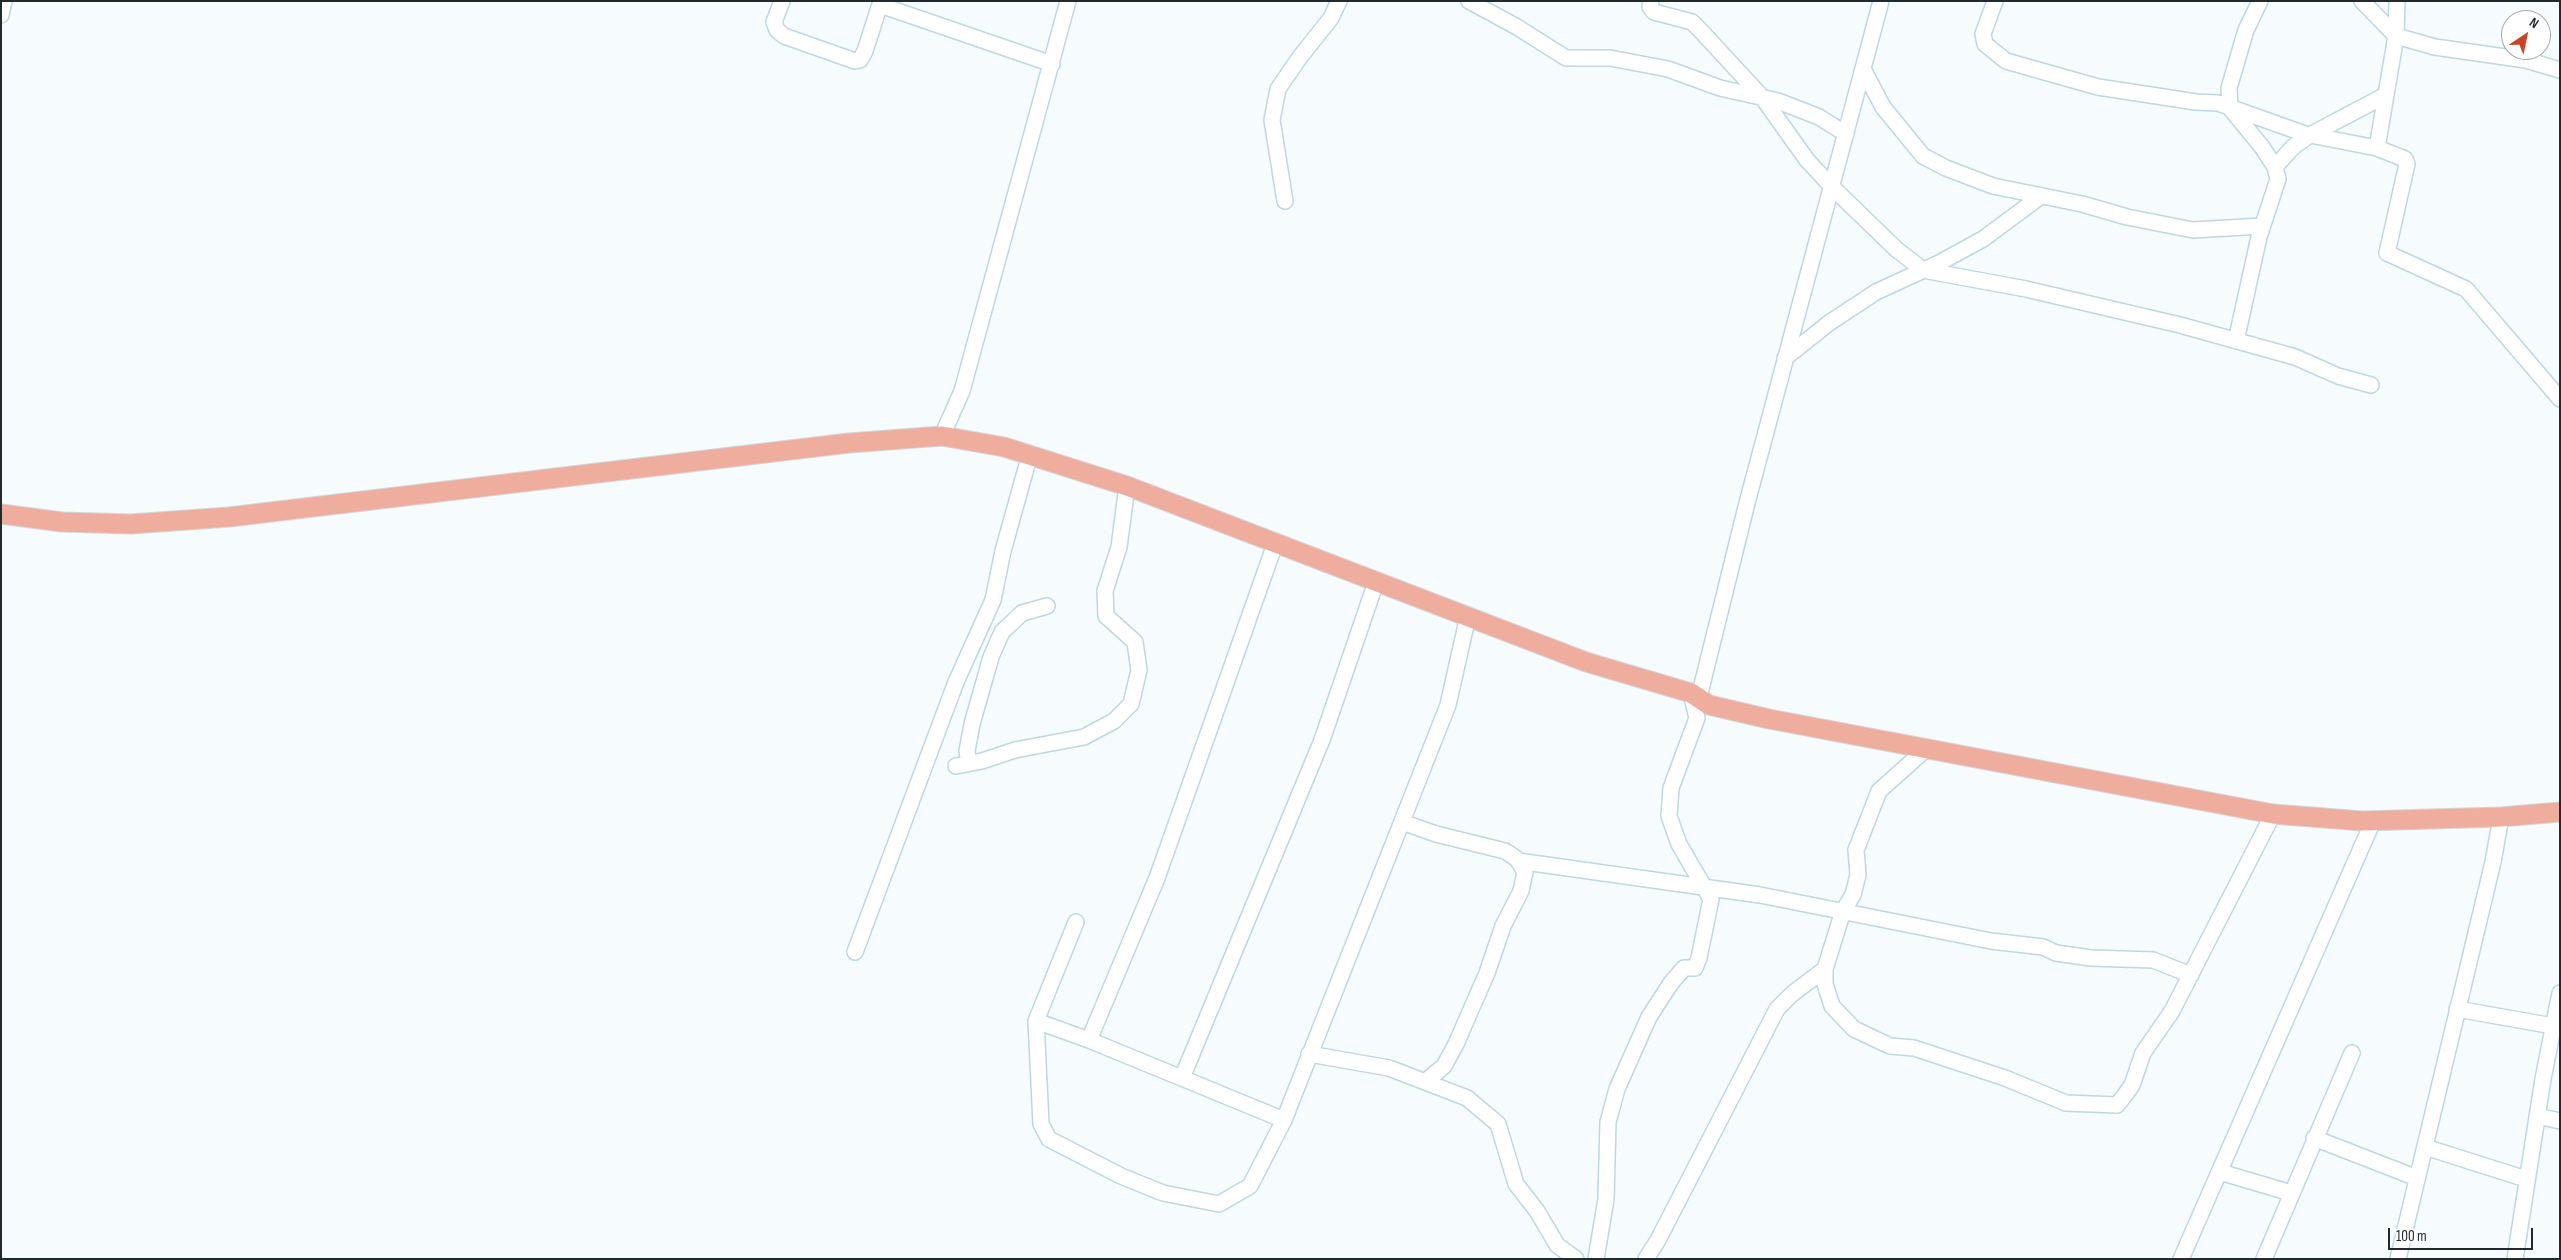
<!DOCTYPE html>
<style>
body{margin:0}
#map{position:relative;width:2561px;height:1260px;overflow:hidden;background:#f6fbfd;font-family:"Sofia Sans Condensed",sans-serif}
canvas{display:block}
.frame{position:absolute;inset:0;border:2px solid #212a2e;pointer-events:none}
.north{position:absolute;left:2501px;top:10px;width:50px;height:50px;box-sizing:border-box;background:#fff;border:1px solid #a6aaab;border-radius:50%;rotate:34deg;font-size:14px;font-weight:700;line-height:20px;text-align:center;color:#212a2e}
.north::after{content:'';display:block;margin:auto;width:18px;height:22px;background:#ce4423;clip-path:polygon(50% 0,100% 100%,50% 72%,0 100%)}
.scale{position:absolute;left:2388px;top:1228px;width:145px;height:22px;box-sizing:border-box;border:2px solid #212a2e;border-top:0;padding-left:6px;font-size:15px;line-height:18px;white-space:nowrap;color:#212a2e;-webkit-text-stroke:4px #fff;paint-order:stroke}
</style>
<div id="map">
<canvas width="2561" height="1260"></canvas>
<div class="frame"></div>
<div class="north">N</div>
<div class="scale">100 m</div>
</div>
<script>
const ctx = document.querySelector('canvas').getContext('2d');
ctx.lineJoin = 'round';
const shape = rows => new Path2D(rows.map(r => 'M' + r).join(''));
function trace(path, color, width, dash) { ctx.strokeStyle = color; ctx.lineWidth = width; ctx.lineCap = dash ? 'butt' : 'round'; ctx.setLineDash(dash || []); ctx.stroke(path); }
const minor = shape([
 [782,1,774,22,777,30,784,36,855,61,860,60,865,51,881,1],
 [1469,1,1517,27,1566,58,1610,58,1668,69,1720,88,1778,101,1819,117,1846,134],
 [1651,1,1650,7,1654,12,1692,22,1701,31,1762,97,1807,160,1832,187,1896,249,1923,270,2026,289,2180,325,2295,357,2338,376,2371,385],
 [1995,1,1983,34,1985,44,2006,61,2098,87,2196,102,2218,103,2305,134,2377,148],
 [2362,1,2396,36,2435,47,2526,60,2560,70],
 [2397,1,2396,36,2377,148,2405,159,2407,164,2387,253,2466,289,2560,399],
 [880,5,1052,64],
 [1,15,4,1],
 [1863,69,1883,107,1923,156,1946,168,1993,186,2082,204,2127,217,2193,230,2262,226],
 [2275,167,2293,147,2310,135,2386,95],
 [1285,201,1272,120,1278,89,1300,57,1331,18,1339,1],
 [2236,341,2259,237,2278,179,2275,167,2262,147,2230,108,2229,88,2246,30,2260,1],
 [1785,358,1829,323,1876,292,1939,263,1983,239,2041,196],
 [942,436,962,391,1068,1],
 [1926,749,1879,791,1856,850,1858,875,1853,895,1843,911,1825,969,1825,984,1832,1006,1854,1029,1890,1046,1914,1048,2005,1078,2066,1103,2117,1105,2125,1095,2132,1085,2143,1053,2172,1011,2273,814],
 [969,763,967,751,972,724,991,657,1002,632,1022,613,1047,606],
 [956,766,982,761,1015,750,1084,737,1114,721,1131,704,1139,670,1135,642,1106,616,1105,591,1119,547,1127,486],
 [1402,822,1436,834,1505,851,1517,859,1525,872,1521,891,1503,926,1487,973,1456,1044,1444,1066,1426,1081],
 [1518,861,1760,895,1991,941,2043,947,2056,953,2091,958,2153,960,2191,975],
 [1076,922,1036,1021,1041,1124,1049,1139,1121,1176,1163,1193,1219,1204,1250,1186,1284,1120,1448,705,1468,616],
 [855,952,956,682,993,600,1003,551,1030,454],
 [2457,1009,2553,1026],
 [1036,1021,1089,1040,1157,878,1275,544],
 [1089,1040,1284,1120],
 [1309,1054,1389,1068,1467,1098,1498,1124,1516,1184,1537,1211,1557,1245,1576,1259],
 [1182,1078,1322,740,1376,582],
 [2537,1116,2560,1121],
 [2314,1138,2417,1178],
 [2425,1147,2526,1179],
 [2220,1172,2291,1193],
 [1596,1259,1606,1199,1608,1122,1617,1089,1649,1017,1671,983,1684,968,1695,968,1699,958,1711,899,1679,844,1669,816,1671,788,1697,718,1691,693,1700,693,1747,503,1881,1],
 [1646,1259,1658,1240,1777,1009,1792,994,1825,969],
 [2181,1259,2373,821],
 [2264,1259,2352,1053],
 [2398,1259,2493,862,2501,817],
 [2515,1259,2543,1079,2560,993]
]);
const major = shape([
 [1,514,62,522,131,524,229,517,849,443,942,436,1004,447,1127,486,1586,662,1691,693,1709,705,1769,719,2273,814,2362,821,2501,817,2560,812]
]);
trace(minor, '#bed7e2', 18);
trace(major, '#d3d4d5', 21);
trace(minor, '#fff', 15);
trace(major, '#efad9d', 19);
</script>
